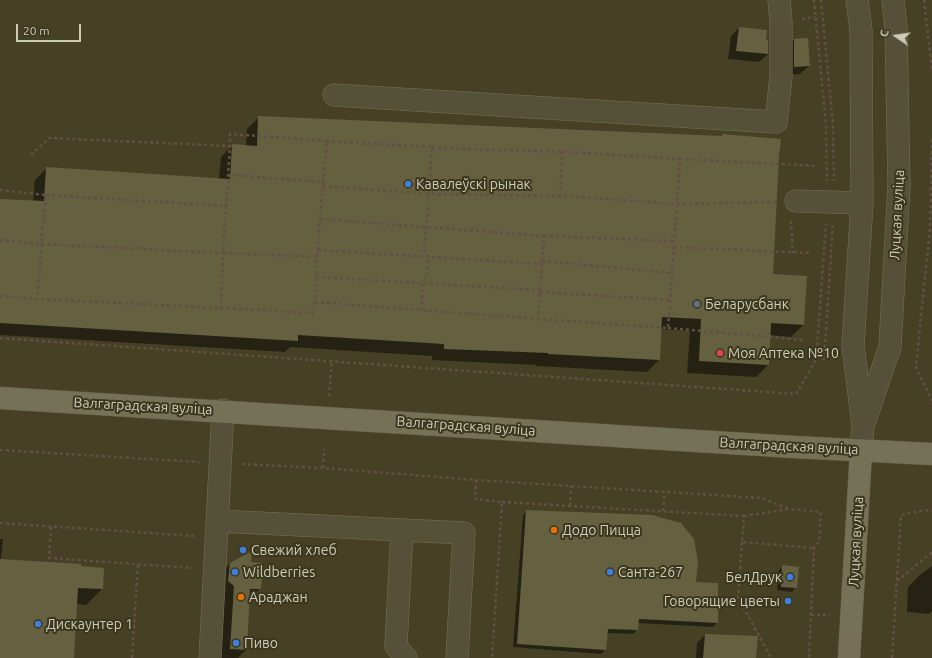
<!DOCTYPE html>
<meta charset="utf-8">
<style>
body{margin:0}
#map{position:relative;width:932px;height:658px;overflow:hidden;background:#464124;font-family:Ubuntu,sans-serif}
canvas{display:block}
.north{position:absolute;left:876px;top:16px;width:40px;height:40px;-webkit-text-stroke:3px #3b371e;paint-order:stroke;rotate:283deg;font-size:11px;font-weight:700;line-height:16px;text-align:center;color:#ceccb7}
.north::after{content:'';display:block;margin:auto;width:14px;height:18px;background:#ceccb7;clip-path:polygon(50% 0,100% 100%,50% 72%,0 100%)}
.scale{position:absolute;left:16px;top:24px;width:65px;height:18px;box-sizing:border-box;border:2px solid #ceccb7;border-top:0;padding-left:5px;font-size:12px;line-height:14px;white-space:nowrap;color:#ceccb7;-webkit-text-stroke:3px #3b371e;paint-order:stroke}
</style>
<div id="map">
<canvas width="932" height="658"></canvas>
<div class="north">С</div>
<div class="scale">20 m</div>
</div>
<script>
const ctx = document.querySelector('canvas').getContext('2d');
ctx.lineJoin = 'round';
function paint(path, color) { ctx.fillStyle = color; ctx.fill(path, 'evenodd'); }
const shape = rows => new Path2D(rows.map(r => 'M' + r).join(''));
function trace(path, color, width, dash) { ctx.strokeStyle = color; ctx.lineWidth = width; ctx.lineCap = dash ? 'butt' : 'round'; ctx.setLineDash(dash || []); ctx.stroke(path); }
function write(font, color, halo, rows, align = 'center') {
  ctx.font = font + ' Ubuntu,sans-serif'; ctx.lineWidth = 4; ctx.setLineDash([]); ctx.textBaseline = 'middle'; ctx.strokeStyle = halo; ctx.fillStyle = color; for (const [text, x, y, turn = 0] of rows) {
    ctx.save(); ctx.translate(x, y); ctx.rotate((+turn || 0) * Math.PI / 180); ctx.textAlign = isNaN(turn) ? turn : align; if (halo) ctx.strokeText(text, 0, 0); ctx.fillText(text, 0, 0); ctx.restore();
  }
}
paint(shape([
 [739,28,768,54,759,62,728,59,731,36],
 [807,39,809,66,800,74,785,75,785,48,794,40],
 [259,117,721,137,723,135,772,275,803,325,791,337,770,335,768,365,756,377,687,373,690,331,660,329,659,360,647,372,536,366,536,365,432,360,432,356,290,347,285,352,0,335,0,200,33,202,35,180,47,168,219,179,221,157,233,145,246,146,247,129],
 [527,511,695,583,717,623,713,627,638,623,637,630,633,634,606,633,605,650,601,654,513,647,523,515],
 [0,539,3,539,1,560,102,589,86,605,76,604,73,658,0,658],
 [250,563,260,588,248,600,246,650,238,658,218,658,217,576,230,564],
 [783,566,796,587,792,592,777,590,779,570],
 [932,566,932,611,929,614,907,612,908,587,921,574],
 [705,635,755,658,696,658,697,643]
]), '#0007');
paint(shape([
 [739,27,767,30,766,40,768,40,768,54,736,51],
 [808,38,810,66,794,67,794,39],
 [258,116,722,136,722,134,781,139,779,157,773,274,807,276,804,325,771,323,769,365,699,361,701,319,662,317,660,360,548,354,548,353,444,349,444,344,298,335,298,341,0,323,0,199,44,201,46,167,230,179,232,144,257,146],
 [526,510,652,515,681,523,694,539,698,563,696,582,718,583,718,623,639,619,638,630,608,629,606,650,517,644],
 [252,551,251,562,263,563,261,589,250,589,247,650,230,649,234,586,228,581,230,563],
 [0,559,81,564,81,566,104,568,103,589,78,588,74,658,0,658],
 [782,565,799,567,797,588,781,587],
 [705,634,758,636,756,658,703,658]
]), '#656040');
const minor = shape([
 [857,0,861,30,862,203,853,345,863,425,861,451],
 [334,95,776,122,781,76,781,22,779,0],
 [796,201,862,203],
 [865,420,890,347,899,185,896,28,893,0],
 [218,521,464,533,457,658],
 [402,530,396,646,406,658],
 [210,658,223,410]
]);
const major = shape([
 [0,398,794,447,932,454],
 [849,658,861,451]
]);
trace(minor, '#75725b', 23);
trace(major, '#615e46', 23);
trace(shape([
 [814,0,826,125,827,181],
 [821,0,833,124,834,181],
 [924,0,932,71],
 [802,19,815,17],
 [932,139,930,227,916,367,932,401],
 [326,141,432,147,429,194,562,196,677,204,668,328,538,319],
 [230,148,230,134,327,141,323,182],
 [432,148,569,152,680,159],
 [31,155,49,138,230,146,228,176],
 [323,186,429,194,424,250,428,257,427,276,423,283,421,310],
 [0,190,46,195,41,244,223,253,221,308,37,299],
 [46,195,226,206,223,253,317,257,314,313,221,308],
 [560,196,562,152],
 [776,202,677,204,680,159,817,166],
 [226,207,229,175,323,182,317,257],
 [791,221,793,253],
 [544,236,674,241],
 [0,240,42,244,37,299,0,296],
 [674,247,812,253],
 [318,250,542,264],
 [542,261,672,273],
 [316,277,540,290],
 [540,292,670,300],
 [315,302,538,319,544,236,320,219],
 [668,328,806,340],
 [0,338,796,394,816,360,826,224],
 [824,360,833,224],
 [329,396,332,361],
 [0,450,199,462],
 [242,464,323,468,476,480,762,498,789,509],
 [323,468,324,449],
 [476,480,475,499,502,502,492,658],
 [502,502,744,516,742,542,814,548],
 [570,506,571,486],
 [663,511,665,492],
 [744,516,789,509,821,512,819,542,814,548,809,658],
 [0,523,194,536],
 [51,527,49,558,192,568],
 [742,542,738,597,771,658],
 [897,581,932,552],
 [811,615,830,615],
 [132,658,138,564],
 [892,658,901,515,925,510,932,511]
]), '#625045', 2.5, [3, 3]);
trace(minor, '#555139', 22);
trace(major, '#757157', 22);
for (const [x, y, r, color] of [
 [408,184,4,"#3f7fe0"],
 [697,304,4,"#5c6f8a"],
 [720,353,4,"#e0444e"],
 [554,530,4,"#e8710a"],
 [243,550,4,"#3f7fe0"],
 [235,572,4,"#3f7fe0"],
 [610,572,4,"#3f7fe0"],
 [790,577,4,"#3f7fe0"],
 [241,597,4,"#e8710a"],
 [788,601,4,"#3f7fe0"],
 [38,624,4,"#3f7fe0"],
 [236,643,4,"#3f7fe0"]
]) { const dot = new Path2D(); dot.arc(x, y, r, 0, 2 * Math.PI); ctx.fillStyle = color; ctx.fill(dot); trace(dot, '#3b371e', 1.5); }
write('14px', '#ceccb7', '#3b371e', [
 ["Кавалеўскі рынак",416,184],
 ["Беларусбанк",705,304],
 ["Моя Аптека №10",728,353],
 ["Додо Пицца",562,530],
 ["Свежий хлеб",251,550],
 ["Wildberries",243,572],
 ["Санта-267",618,572],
 ["БелДрук",782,577,"right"],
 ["Араджан",249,597],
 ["Говорящие цветы",780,601,"right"],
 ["Дискаунтер 1",46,624],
 ["Пиво",244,643]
], 'left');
write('14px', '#ceccb7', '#3b371e', [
 ["Луцкая вуліца",897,215,-87],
 ["Валгаградская вуліца",143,406,3],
 ["Валгаградская вуліца",466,426,4],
 ["Валгаградская вуліца",789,446,3],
 ["Луцкая вуліца",856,542,-87]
]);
</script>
